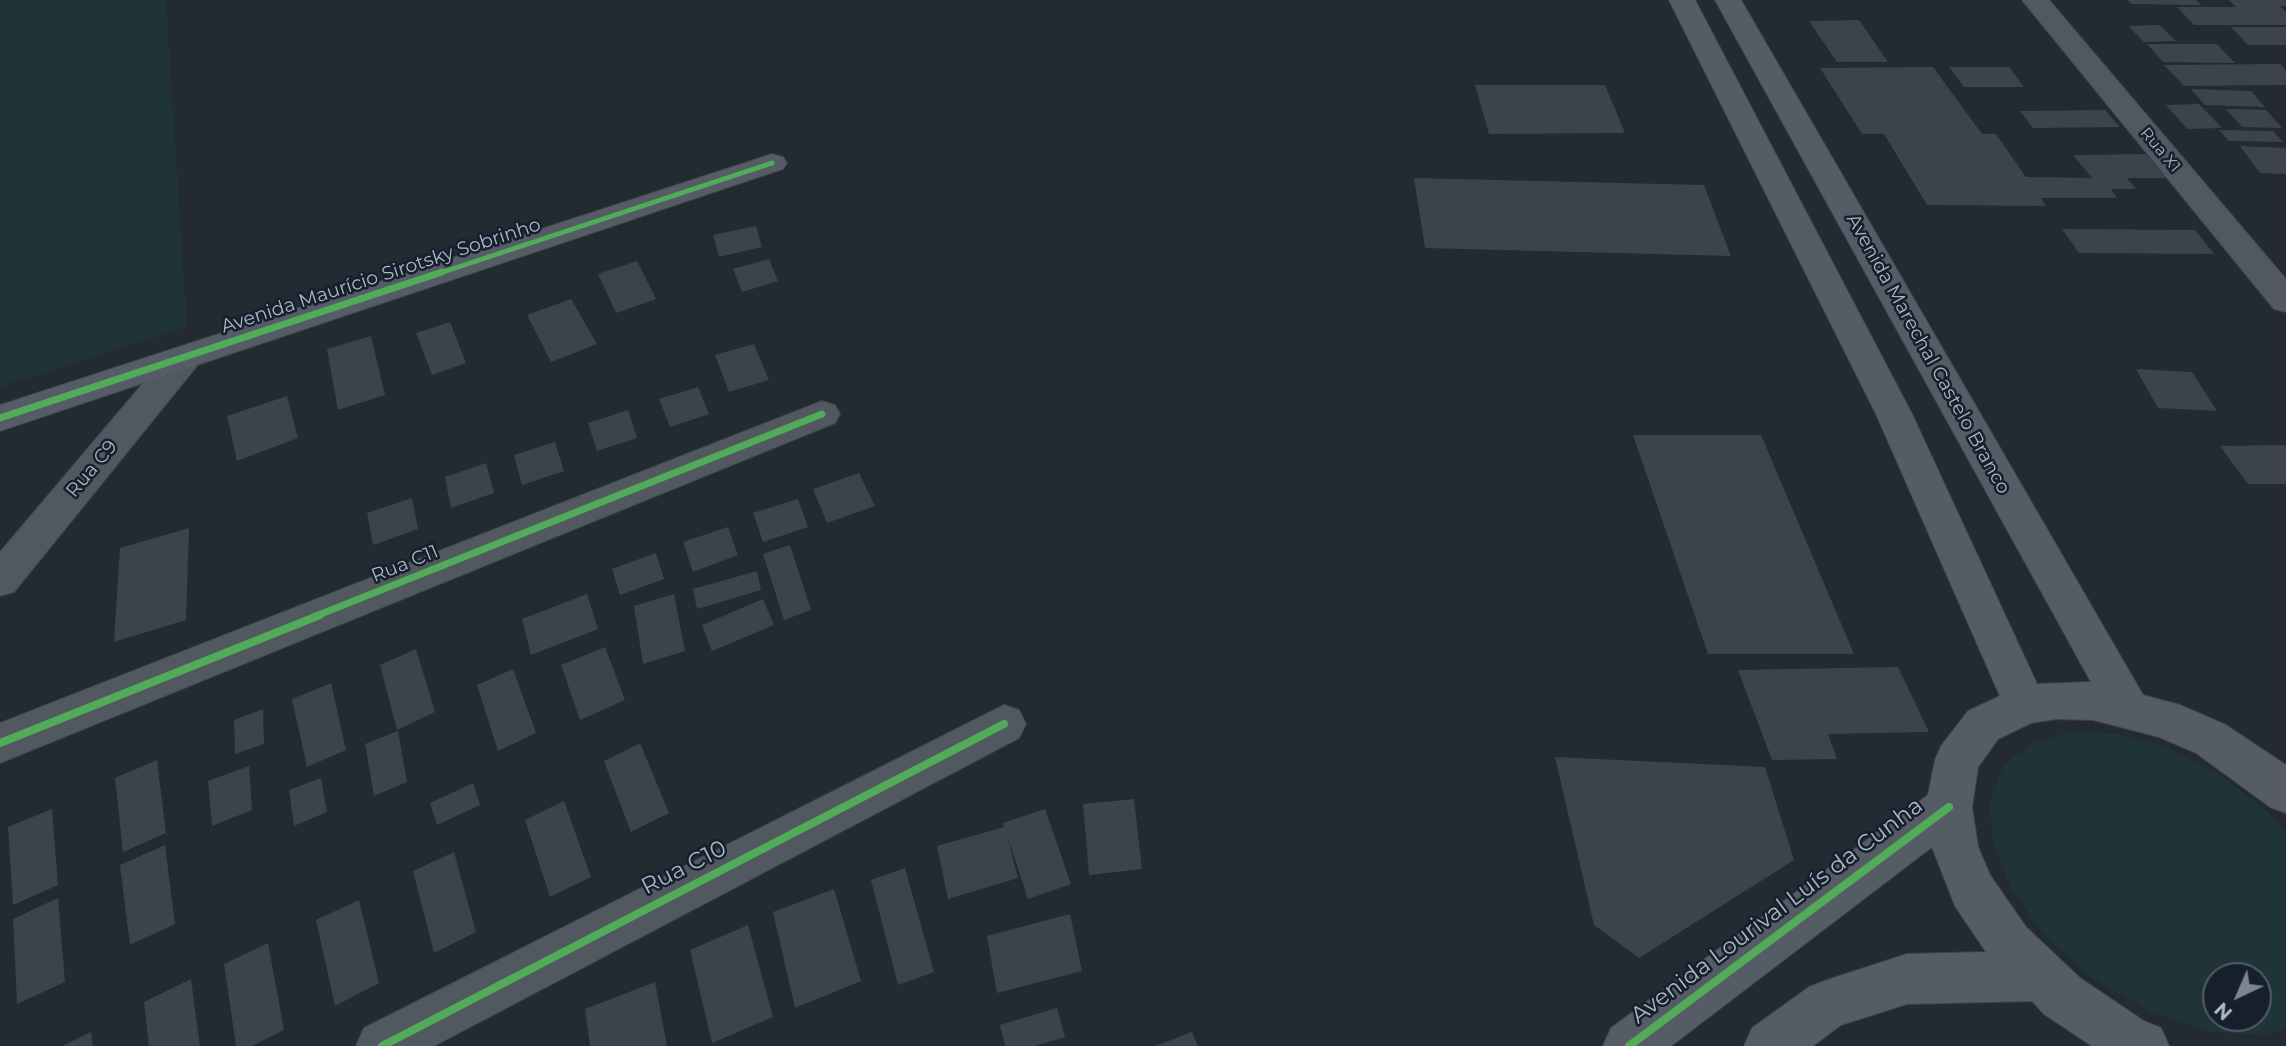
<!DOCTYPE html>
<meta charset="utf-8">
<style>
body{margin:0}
#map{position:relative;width:2286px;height:1046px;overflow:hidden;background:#232a31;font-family:Montserrat,sans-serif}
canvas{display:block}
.north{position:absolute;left:2202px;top:962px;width:70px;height:70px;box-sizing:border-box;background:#16202c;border:2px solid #515c69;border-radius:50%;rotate:224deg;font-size:19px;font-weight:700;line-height:28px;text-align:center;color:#aab5c5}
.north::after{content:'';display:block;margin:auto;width:24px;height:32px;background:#7b8491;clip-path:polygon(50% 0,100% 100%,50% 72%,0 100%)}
</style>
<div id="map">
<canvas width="2286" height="1046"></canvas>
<div class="north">N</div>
</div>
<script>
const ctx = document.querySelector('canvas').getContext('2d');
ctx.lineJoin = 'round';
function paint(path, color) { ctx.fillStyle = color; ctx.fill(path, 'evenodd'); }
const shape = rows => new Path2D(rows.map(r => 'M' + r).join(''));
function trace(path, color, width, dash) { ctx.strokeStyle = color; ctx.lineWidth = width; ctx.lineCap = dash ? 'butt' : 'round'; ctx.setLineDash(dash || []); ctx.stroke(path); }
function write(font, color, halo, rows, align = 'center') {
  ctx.font = font + ' Montserrat,sans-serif'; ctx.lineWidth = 5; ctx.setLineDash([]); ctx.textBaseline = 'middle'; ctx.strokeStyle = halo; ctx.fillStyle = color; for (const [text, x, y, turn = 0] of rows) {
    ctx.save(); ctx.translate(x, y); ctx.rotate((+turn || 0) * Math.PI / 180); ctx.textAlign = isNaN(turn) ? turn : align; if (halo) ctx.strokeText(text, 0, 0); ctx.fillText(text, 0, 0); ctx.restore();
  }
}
paint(shape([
 [0,0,166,0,187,327,0,387],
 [2070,732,2117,734,2169,748,2220,775,2268,812,2286,832,2286,1028,2265,1035,2211,1032,2151,1012,2094,979,2045,936,2011,888,1992,841,1990,799,2004,765,2032,743],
 [2258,976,2258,1018,2216,1018,2216,976]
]), '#203437');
paint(shape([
 [2128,0,2196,0,2201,5,2131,4],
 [2229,0,2286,0,2286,6,2280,6,2286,12,2286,25,2194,25,2177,7,2236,7],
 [1859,20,1888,62,1837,62,1809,21],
 [2160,25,2176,41,2144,42,2128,26],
 [2231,27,2286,27,2286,45,2248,45],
 [2147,44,2217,44,2235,63,2163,62],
 [2280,64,2286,70,2286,85,2184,86,2164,65],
 [1933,67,1982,134,1996,134,2026,177,2092,178,2073,155,2146,154,2166,178,2127,178,2136,189,2111,189,2117,198,2041,198,2046,206,1927,205,1884,134,1862,134,1820,68],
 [1949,67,2009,67,2024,87,1964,87],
 [1475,85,1605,85,1625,133,1489,134],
 [2191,89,2251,91,2265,107,2205,105],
 [2199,104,2222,128,2187,129,2166,105],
 [2226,109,2266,110,2282,128,2242,127],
 [2105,110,2120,127,2033,128,2020,111],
 [2219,130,2273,131,2283,142,2229,141],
 [2240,146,2286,148,2286,174,2260,173],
 [1414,178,1704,185,1731,256,1425,248],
 [756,226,762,247,719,257,713,235],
 [2062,229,2195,230,2214,254,2079,253],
 [769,259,778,281,742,292,733,269],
 [637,261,656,299,616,313,598,274],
 [571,299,597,344,551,362,527,315],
 [450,322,466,363,432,375,416,333],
 [371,336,385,395,338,410,327,349],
 [754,344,769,380,729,392,715,355],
 [2136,369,2192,372,2217,411,2158,408],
 [698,387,709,414,670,427,659,399],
 [287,396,298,438,237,461,227,416],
 [628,410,637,438,597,451,588,423],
 [1633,435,1761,435,1854,654,1708,654],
 [555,442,564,471,522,485,514,455],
 [2286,445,2286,484,2248,484,2220,446],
 [486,463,494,493,451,508,445,477],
 [859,473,875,506,827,523,813,489],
 [412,498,418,529,373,545,367,513],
 [798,499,808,527,763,542,753,513],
 [728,527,738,555,693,572,683,542],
 [189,528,186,620,114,642,120,548],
 [790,545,811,610,784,620,763,554],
 [656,553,664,579,620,595,612,569],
 [757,571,761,590,697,609,693,589],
 [587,594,598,629,531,655,522,619],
 [674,594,685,651,643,664,634,606],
 [763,599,774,625,712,651,702,625],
 [605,647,625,700,580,720,561,665],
 [416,649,435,712,397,730,380,665],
 [1898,667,1929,732,1828,734,1837,759,1772,760,1738,670],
 [513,669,536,733,498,751,477,685],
 [331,683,346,750,307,767,292,699],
 [263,709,264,744,235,754,234,720],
 [398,731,407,782,374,796,365,744],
 [640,743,669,813,631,832,604,761],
 [1555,757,1765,767,1794,860,1639,958,1594,925],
 [157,760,166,833,123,852,115,778],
 [249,766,252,810,212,826,208,781],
 [321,778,327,812,294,826,289,790],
 [473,783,480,805,437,825,430,803],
 [1134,799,1142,869,1089,875,1083,804],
 [564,801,591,877,550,897,525,820],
 [52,809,58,885,13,905,8,827],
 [1045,809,1071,884,1028,899,1007,835,1018,878,948,899,937,846,1004,827,1003,823],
 [165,845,175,924,130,945,120,865],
 [454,852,476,932,434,953,413,871],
 [905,868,934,972,898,985,871,880],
 [834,889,861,981,795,1008,773,912],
 [58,898,65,982,17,1004,13,919],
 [359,900,379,983,335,1006,316,920],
 [1070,914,1082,971,997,993,987,936],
 [748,925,773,1017,712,1043,690,950],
 [268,943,284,1030,252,1046,236,1046,224,964],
 [191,979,200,1046,149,1046,144,1002],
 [655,982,667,1046,590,1046,585,1009],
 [1057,1008,1065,1037,1035,1046,1005,1046,1000,1025],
 [91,1032,93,1046,62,1046],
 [1192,1032,1198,1046,1155,1046]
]), '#3d434a');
const street = shape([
 [2022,0,2049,0,2286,279,2286,312,2274,309,2022,0],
 [184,346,196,349,201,358,196,367,14,592,0,596,0,552,172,349,184,346],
 [822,401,835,405,840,414,835,423,0,763,0,723,822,401],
 [1004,705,1019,710,1026,724,1019,738,434,1046,356,1046,364,1028,1004,705]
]);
const secondary = shape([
 [1669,0,1695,0,1912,414,2037,684,2091,682,1715,0,1741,0,2143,695,2180,705,2226,725,2286,765,2286,813,2270,807,2196,753,2159,737,2093,720,2057,719,2031,723,1998,739,1978,767,1972,807,1978,847,1990,875,2026,927,2080,978,2144,1021,2161,1028,2169,1046,2092,1046,2044,1014,2032,1001,1907,1004,1841,1025,1813,1046,1744,1046,1752,1028,1809,987,1827,980,1907,954,1986,952,1955,906,1932,847,1671,1046,1603,1046,1611,1028,1928,795,1935,760,1941,746,1968,711,2000,696,1876,414,1669,0],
 [772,154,783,157,787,163,783,169,0,431,0,405,772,154]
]);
trace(street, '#3f444a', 2);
trace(secondary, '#3f444a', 2);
paint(street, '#525860');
paint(secondary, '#565c65');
trace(shape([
 [437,274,772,163]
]), '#51ab58', 5);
trace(shape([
 [0,418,442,272],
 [316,616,822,414]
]), '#51ab58', 7);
trace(shape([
 [0,743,320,615],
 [382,1046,1004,724],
 [1629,1046,1949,807]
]), '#51ab58', 8);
write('16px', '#aab5c5', '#16202c', [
 ["Rua X1",2160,150,50]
]);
write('19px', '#aab5c5', '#16202c', [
 ["Avenida Maurício Sirotsky Sobrinho",381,276,-18],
 ["Avenida Marechal Castelo Branco",1928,354,61],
 ["Rua C9",92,469,-50],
 ["Rua C11",405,564,-22]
]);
write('23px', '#aab5c5', '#16202c', [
 ["Rua C10",684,868,-27],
 ["Avenida Lourival Luís da Cunha",1777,911,-37]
]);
</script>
